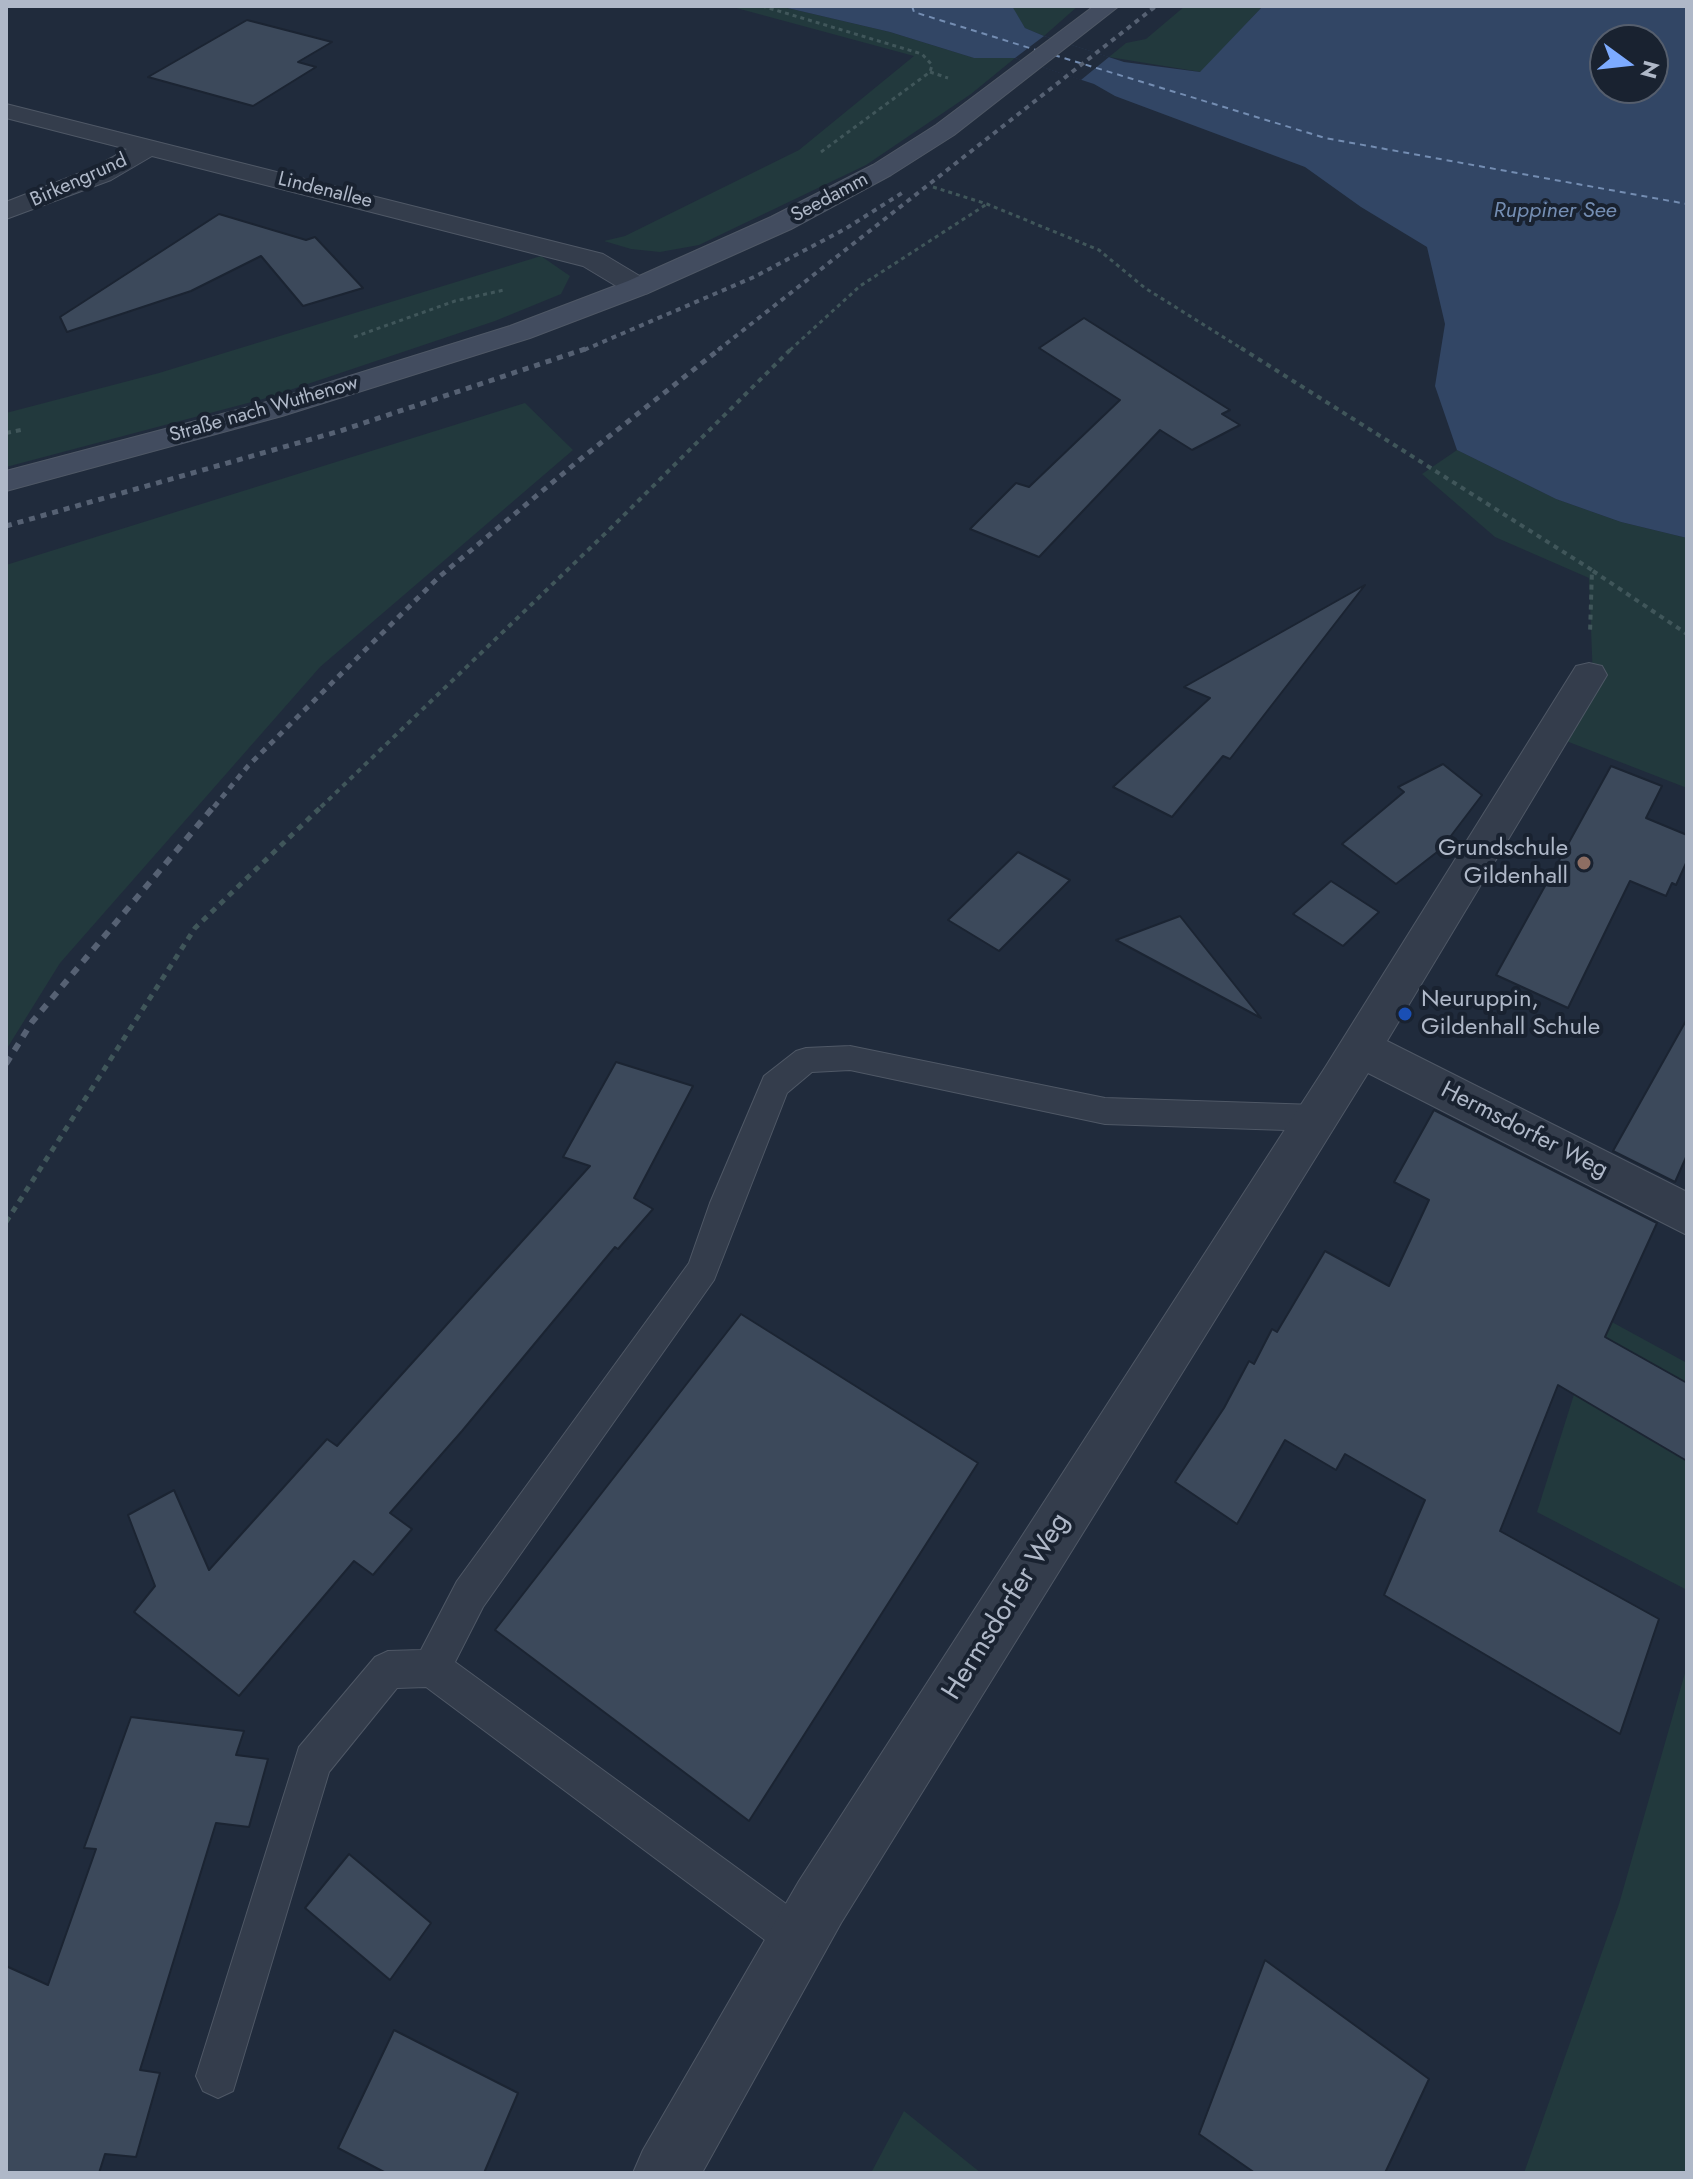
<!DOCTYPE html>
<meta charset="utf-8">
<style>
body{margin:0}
#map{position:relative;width:1693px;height:2179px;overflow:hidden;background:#202b3c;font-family:Jost,sans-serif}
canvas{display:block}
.frame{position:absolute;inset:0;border:8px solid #afb8c8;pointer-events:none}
.north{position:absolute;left:1589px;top:24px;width:80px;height:80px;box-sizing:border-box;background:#192230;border:2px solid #555e6d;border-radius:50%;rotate:105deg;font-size:22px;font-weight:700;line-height:32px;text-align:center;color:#afb8c8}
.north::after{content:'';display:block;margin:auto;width:28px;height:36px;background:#7dabff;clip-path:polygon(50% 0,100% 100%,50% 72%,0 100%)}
</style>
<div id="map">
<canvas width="1693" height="2179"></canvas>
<div class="frame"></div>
<div class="north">N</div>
</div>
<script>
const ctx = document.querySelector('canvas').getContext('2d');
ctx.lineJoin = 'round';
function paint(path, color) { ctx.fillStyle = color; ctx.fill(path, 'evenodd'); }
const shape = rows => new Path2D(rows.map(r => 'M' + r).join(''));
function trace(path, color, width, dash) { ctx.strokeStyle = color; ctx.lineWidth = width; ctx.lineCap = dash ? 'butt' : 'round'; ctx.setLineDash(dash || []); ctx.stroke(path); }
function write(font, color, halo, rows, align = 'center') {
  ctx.font = font + ' Jost,sans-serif'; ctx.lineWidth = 8; ctx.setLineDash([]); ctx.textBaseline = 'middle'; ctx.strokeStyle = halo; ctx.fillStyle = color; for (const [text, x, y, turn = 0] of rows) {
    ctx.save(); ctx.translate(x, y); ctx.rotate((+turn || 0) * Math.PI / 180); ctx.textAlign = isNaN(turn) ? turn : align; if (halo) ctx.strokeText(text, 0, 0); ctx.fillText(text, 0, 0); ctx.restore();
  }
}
paint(shape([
 [729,6,779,6,890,32,974,58,1015,58,971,94,866,165,699,245,660,252,631,249,604,241,625,236,799,150,914,56],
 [1011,6,1078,6,1044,36,1025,28],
 [1185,6,1263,6,1201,72,1109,57,1126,43,1146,39],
 [541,256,570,276,561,294,495,321,263,399,6,467,6,413,159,373],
 [525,403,573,450,320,667,60,963,6,1050,6,565],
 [1457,450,1556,499,1621,522,1687,538,1687,788,1556,737,1593,680,1589,578,1495,537,1422,474],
 [1599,1315,1687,1363,1687,1590,1537,1512],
 [1687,1666,1687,2173,1524,2173,1619,1904],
 [904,2111,981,2173,871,2173]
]), '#22393d');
paint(shape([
 [779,6,1012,6,1025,28,1044,36,1124,62,1200,72,1263,6,1687,6,1687,538,1621,522,1556,499,1457,450,1435,386,1445,324,1427,247,1361,207,1305,167,1115,96,1094,84,1015,58,974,58,890,32],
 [1605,40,1653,40,1653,88,1605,88]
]), '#324665');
paint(shape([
 [1044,36,1109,57,1081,80,1015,58]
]), '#202b3c');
trace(shape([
 [912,6,914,12,1036,50],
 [1054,55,1325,138,1687,204]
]), '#748db2', 2, [6, 5]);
const building = shape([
 [247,20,332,42,298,62,316,67,253,106,148,77,247,20],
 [219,214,306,240,315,237,363,288,303,306,261,256,191,291,67,332,60,317,219,214],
 [1084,318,1230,410,1222,414,1240,425,1192,450,1160,430,1039,557,970,529,1016,483,1029,487,1120,400,1039,348,1084,318],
 [1365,585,1230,759,1223,756,1172,817,1113,787,1210,698,1184,687,1365,585],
 [1443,764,1482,795,1441,849,1396,884,1342,844,1404,792,1398,787,1443,764],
 [1611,766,1662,786,1646,818,1687,835,1687,861,1676,885,1672,883,1666,896,1630,881,1568,1008,1496,975,1611,766],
 [1018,852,1070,880,999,951,948,920,1018,852],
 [1331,881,1379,912,1343,946,1293,914,1331,881],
 [1180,916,1261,1018,1116,940,1180,916],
 [1687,1019,1687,1155,1675,1182,1613,1151,1687,1019],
 [616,1062,693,1086,634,1198,653,1209,618,1249,615,1247,462,1431,390,1513,412,1529,373,1575,354,1561,239,1696,134,1612,155,1586,128,1515,174,1490,209,1570,327,1439,337,1446,590,1166,563,1157,616,1062],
 [1434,1110,1657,1223,1605,1337,1687,1383,1687,1461,1558,1385,1500,1531,1659,1619,1620,1734,1384,1595,1425,1500,1345,1454,1336,1470,1285,1440,1237,1524,1175,1482,1224,1408,1249,1361,1254,1364,1272,1329,1277,1332,1325,1251,1389,1286,1429,1200,1394,1182,1434,1110],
 [741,1314,978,1463,749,1821,495,1630,741,1314],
 [131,1717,244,1731,236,1755,268,1759,249,1827,216,1823,140,2070,160,2073,136,2157,105,2154,99,2173,6,2173,6,1966,48,1985,96,1849,84,1848,131,1717],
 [349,1854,431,1923,390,1980,305,1908,349,1854],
 [1265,1960,1429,2079,1385,2173,1255,2173,1199,2134,1265,1960],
 [394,2030,518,2093,484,2173,386,2173,338,2148,394,2030]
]);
paint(building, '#3c495b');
trace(building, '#1b2432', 2);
const service = shape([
 [850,1046,1105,1098,1316,1105,1327,1109,1331,1118,1327,1127,1316,1131,1105,1124,850,1070,812,1072,787,1093,714,1280,483,1607,455,1662,815,1925,821,1940,815,1955,800,1961,785,1955,426,1687,397,1688,329,1772,233,2091,218,2098,203,2091,196,2076,299,1747,375,1657,388,1651,421,1650,457,1581,689,1263,710,1203,764,1076,796,1051,806,1048,850,1046]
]);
const minor = shape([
 [6,104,603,254,648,281,652,287,648,293,638,295,628,293,583,266,152,156,111,180,6,219,6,202,93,168,127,149,6,118,6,104],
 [1589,663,1602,666,1607,675,1387,1041,1687,1192,1687,1235,1368,1073,841,1923,702,2173,633,2173,643,2150,799,1881,1326,1066,1576,666,1589,663]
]);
const secondary = shape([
 [1094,6,1119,6,954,135,891,175,791,229,648,293,530,338,282,416,6,491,6,471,260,404,510,326,628,281,771,217,873,165,936,125,1094,6]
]);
trace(service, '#4f5866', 2);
trace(minor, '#4f5866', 2);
trace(secondary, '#4f5866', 2);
trace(shape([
 [762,6,922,54,932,65,930,72],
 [930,72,948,78],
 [821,152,930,72],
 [933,187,987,204,1099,250,1145,288,1244,350],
 [354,337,455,301,504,290],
 [790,350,860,286,987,204]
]), '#40565a', 3, [4, 4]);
trace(shape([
 [1241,348,1592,570,1590,634],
 [6,433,21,430],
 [1593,571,1687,634],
 [321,807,612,527,792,348]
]), '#40565a', 4, [5, 5]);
trace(shape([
 [6,1222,195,928,323,805]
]), '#40565a', 5, [6, 6]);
paint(service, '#343d4c');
paint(minor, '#343d4c');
paint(secondary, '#424c5f');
trace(shape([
 [584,350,754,277,845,229,902,193],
 [718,350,1156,6]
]), '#566173', 4, [5, 5]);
trace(shape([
 [6,526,340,431,588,348],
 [214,807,248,766,439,577,583,457,721,348]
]), '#566173', 5, [6, 6]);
trace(shape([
 [6,1064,32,1022,215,805]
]), '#566173', 6, [8, 8]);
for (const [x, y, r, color] of [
 [1584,863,8,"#8d6e63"],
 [1405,1014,8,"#1a4fb4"]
]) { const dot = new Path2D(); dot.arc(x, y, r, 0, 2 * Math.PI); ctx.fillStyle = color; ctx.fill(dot); trace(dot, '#192230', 3); }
write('20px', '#afb8c8', '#192230', [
 ["Birkengrund",79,181,-24],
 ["Lindenallee",325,191,14],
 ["Seedamm",830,198,-28],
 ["Straße nach Wuthenow",264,410,-16]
]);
write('italic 22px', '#748db2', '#192230', [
 ["Ruppiner See",1555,212]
]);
write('24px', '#afb8c8', '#192230', [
 ["Grundschule",1568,849],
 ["Gildenhall",1568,877],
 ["Neuruppin,",1421,1000,"left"],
 ["Gildenhall Schule",1421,1028,"left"]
], 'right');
write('24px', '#afb8c8', '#192230', [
 ["Hermsdorfer Weg",1524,1131,27]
]);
write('28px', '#afb8c8', '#192230', [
 ["Hermsdorfer Weg",1007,1607,-58]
]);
</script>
